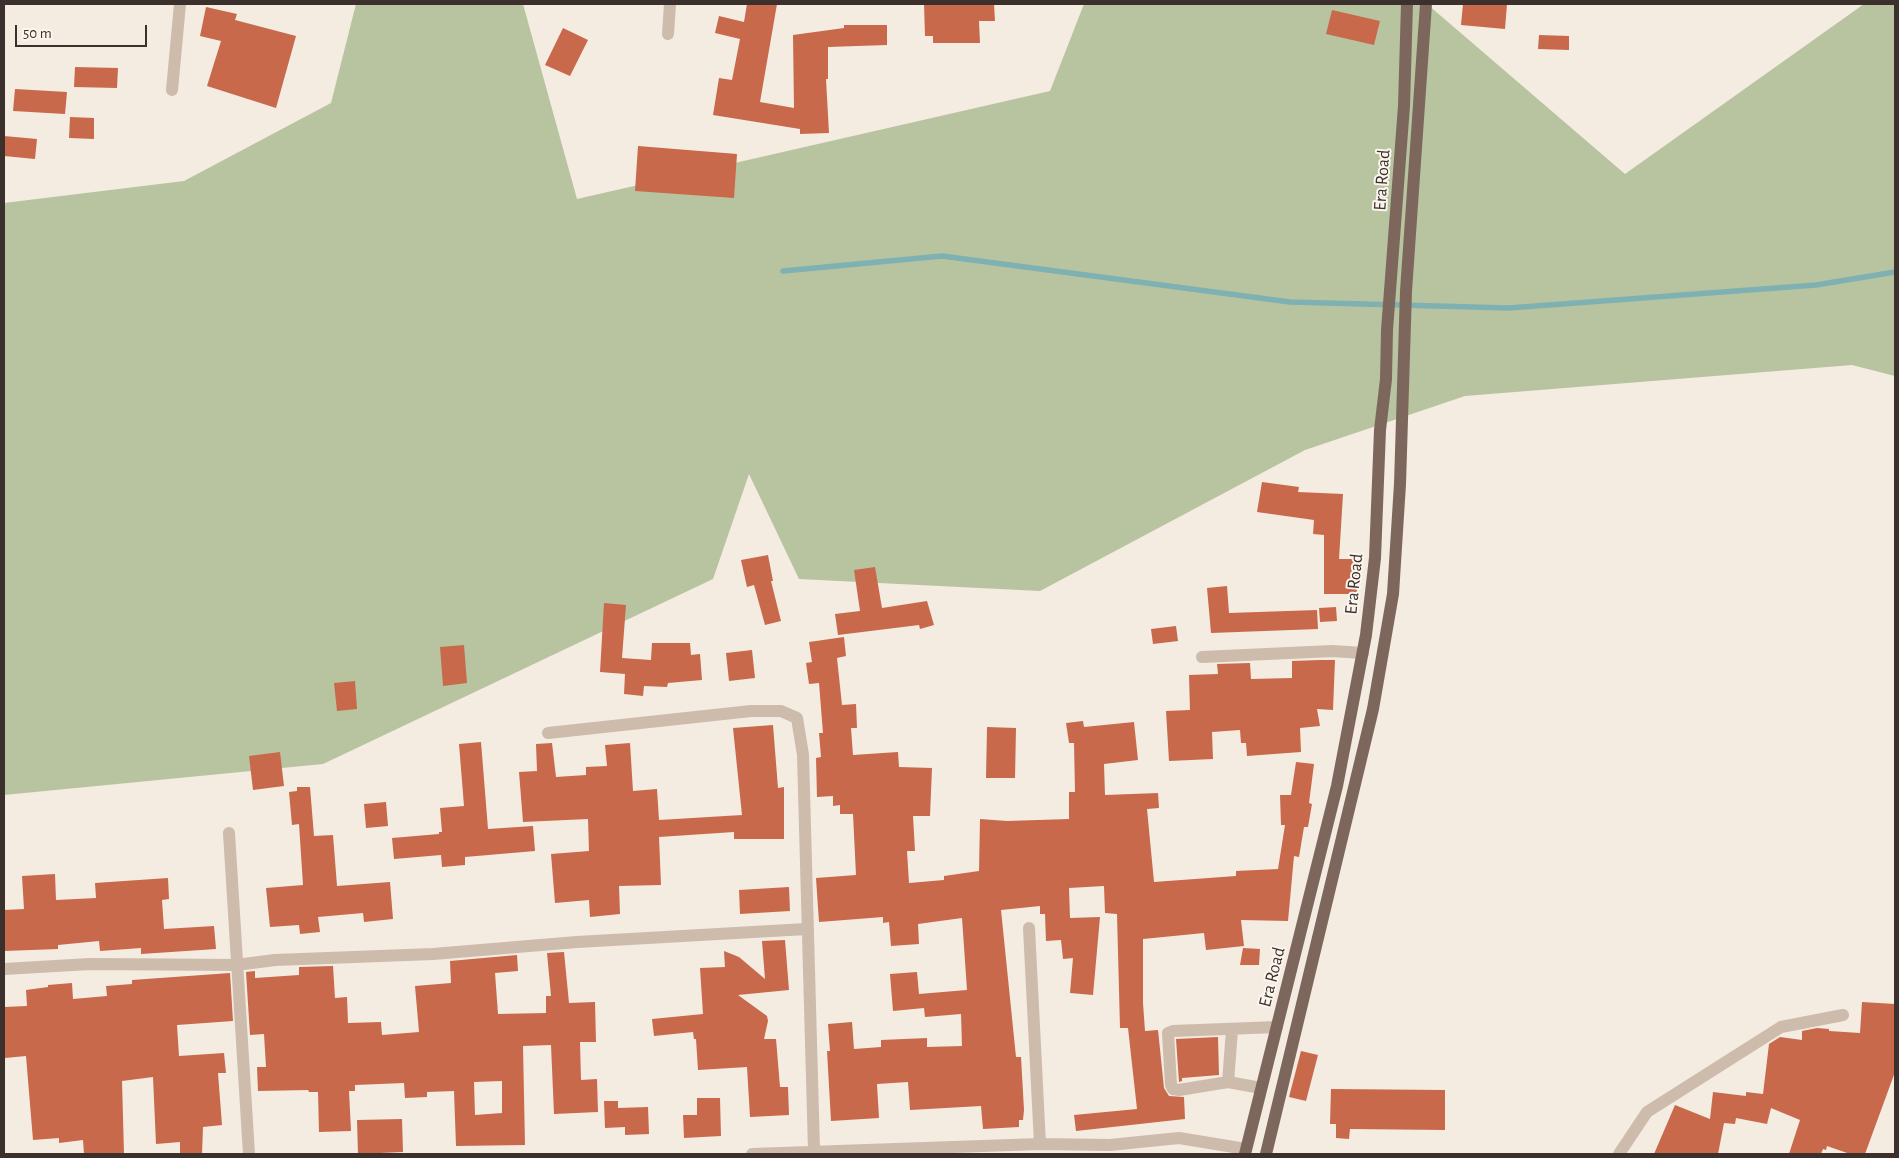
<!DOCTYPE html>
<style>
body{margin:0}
#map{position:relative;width:1899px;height:1158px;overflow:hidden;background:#f4ebe1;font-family:"Alegreya Sans",sans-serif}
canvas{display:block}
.frame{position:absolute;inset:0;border:5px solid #3b302b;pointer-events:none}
.scale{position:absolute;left:15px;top:25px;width:132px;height:22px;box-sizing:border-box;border:2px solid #3b302b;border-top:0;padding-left:6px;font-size:15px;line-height:18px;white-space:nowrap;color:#3b302b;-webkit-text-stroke:4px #fbf5ee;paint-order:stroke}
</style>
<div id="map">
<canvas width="1899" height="1158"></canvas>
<div class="frame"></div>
<div class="scale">50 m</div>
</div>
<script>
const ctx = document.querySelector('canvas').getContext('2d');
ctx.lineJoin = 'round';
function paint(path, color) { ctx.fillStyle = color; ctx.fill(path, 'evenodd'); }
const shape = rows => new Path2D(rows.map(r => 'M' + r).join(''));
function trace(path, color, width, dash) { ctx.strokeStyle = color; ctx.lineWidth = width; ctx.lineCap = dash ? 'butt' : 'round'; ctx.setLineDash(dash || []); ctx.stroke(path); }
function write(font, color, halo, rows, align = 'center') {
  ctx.font = font + ' "Alegreya Sans",sans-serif'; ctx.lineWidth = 4; ctx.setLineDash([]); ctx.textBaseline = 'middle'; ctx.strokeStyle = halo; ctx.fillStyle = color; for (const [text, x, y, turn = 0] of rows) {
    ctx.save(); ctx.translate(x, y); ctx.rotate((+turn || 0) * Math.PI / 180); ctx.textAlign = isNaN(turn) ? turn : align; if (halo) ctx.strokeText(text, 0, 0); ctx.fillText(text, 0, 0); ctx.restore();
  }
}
paint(shape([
 [356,4,523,4,577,199,1050,91,1084,4,1427,4,1625,174,1864,4,1895,4,1895,376,1852,365,1465,396,1305,450,1040,591,799,579,749,474,713,579,323,764,4,795,4,203,184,181,331,103]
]), '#b8c4a0');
trace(shape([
 [783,271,942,256,1290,302,1509,308,1816,285,1895,272]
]), '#7fb0b2', 5.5);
paint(shape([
 [747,4,777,4,760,102,794,108,793,35,844,28,844,25,887,25,887,45,828,47,828,79,826,79,829,133,800,134,800,129,713,115,719,78,732,80,740,39,715,33,719,16,744,22],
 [924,4,994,4,995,21,979,21,980,43,933,43,933,36,925,36],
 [1463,4,1507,4,1505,29,1461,25],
 [206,7,237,14,235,20,296,36,276,108,207,86,221,41,200,36],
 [1332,10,1380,21,1374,45,1326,34],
 [563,28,588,40,570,76,545,65],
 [1539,35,1569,36,1569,50,1538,49],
 [75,67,118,68,117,88,74,87],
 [15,89,67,92,65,114,13,111],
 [70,117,94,118,94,139,69,138],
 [4,136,37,139,35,159,4,156],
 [638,146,737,154,734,198,635,191],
 [1262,482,1299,487,1298,492,1343,494,1339,559,1357,559,1357,594,1324,594,1324,535,1313,534,1314,520,1257,512],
 [768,555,773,581,771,581,781,621,765,625,754,585,747,587,741,560],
 [875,567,882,608,927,601,934,625,920,629,919,625,838,635,835,614,860,611,854,570],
 [1227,586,1229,613,1317,610,1318,629,1211,633,1207,588],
 [604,603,626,605,622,658,651,660,652,643,690,643,691,655,700,654,702,680,668,683,667,687,644,686,643,696,624,694,625,674,600,672],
 [1336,607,1337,621,1320,622,1319,608],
 [1176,626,1178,641,1153,644,1151,629],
 [844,637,846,656,837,658,842,705,856,704,857,728,851,728,853,755,898,752,899,767,932,768,930,816,913,816,915,851,907,851,909,883,944,880,944,876,979,871,980,819,1007,821,1069,819,1069,792,1075,792,1074,743,1069,743,1066,723,1083,721,1084,727,1134,722,1138,760,1104,764,1105,795,1158,793,1159,808,1147,809,1154,882,1236,876,1236,871,1278,869,1285,825,1281,825,1280,795,1291,795,1296,762,1314,764,1309,803,1312,804,1308,827,1304,827,1299,857,1294,856,1288,921,1241,920,1244,946,1206,950,1204,933,1143,939,1143,1003,1145,1031,1158,1030,1164,1088,1169,1096,1184,1097,1185,1119,1076,1131,1074,1115,1137,1109,1128,1028,1120,1028,1117,914,1105,913,1104,886,1069,888,1070,918,1100,917,1093,995,1070,993,1073,958,1063,959,1061,940,1046,941,1045,914,1040,914,1040,906,1001,910,1016,1057,1021,1057,1024,1110,1023,1120,1019,1120,1019,1127,983,1129,981,1106,910,1110,908,1082,877,1084,879,1118,831,1121,827,1051,830,1051,828,1024,852,1022,854,1049,881,1047,881,1040,927,1038,927,1047,962,1046,961,1014,925,1017,924,1008,893,1011,890,974,917,972,919,994,967,990,962,918,918,924,919,944,891,946,889,922,883,923,883,917,819,922,816,878,856,875,853,814,840,814,840,805,833,806,833,796,817,797,816,758,821,757,819,733,823,733,819,683,809,684,806,663,812,662,809,642],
 [464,645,467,683,443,686,440,647],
 [752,650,755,678,729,681,726,653],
 [1320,660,1335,660,1333,710,1317,709,1320,726,1300,728,1301,752,1247,756,1246,743,1241,743,1240,730,1212,732,1213,759,1169,761,1166,711,1190,710,1189,675,1218,674,1217,664,1250,663,1251,679,1292,678,1292,661],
 [355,681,357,709,337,711,334,683],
 [773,725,778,788,784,787,784,839,734,839,734,832,659,837,661,885,619,886,620,914,590,917,589,900,555,903,551,854,589,851,588,819,523,822,519,772,537,771,536,744,552,743,556,777,586,775,586,767,607,766,605,745,630,743,633,791,657,789,659,820,742,815,733,728],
 [987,727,1016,728,1015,778,986,778],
 [481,742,488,829,533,826,535,851,465,857,465,865,442,867,441,855,394,859,392,838,439,834,439,832,442,832,440,808,464,806,459,744],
 [280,752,284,786,253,790,249,756],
 [297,787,310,787,314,836,333,835,337,886,390,882,393,919,364,922,363,913,318,917,320,932,300,934,299,925,270,927,266,888,303,885,299,824,292,825,289,792,297,791],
 [386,802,388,826,366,828,364,804],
 [55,874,56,900,96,898,95,883,168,878,169,899,162,900,164,929,214,926,216,949,141,954,141,948,100,951,99,941,58,945,58,949,4,951,4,910,24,909,22,876],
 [789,887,790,911,740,914,739,890],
 [785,940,789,990,738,995,767,1016,768,1021,764,1039,776,1039,780,1087,788,1087,789,1115,750,1117,747,1067,698,1070,696,1039,694,1039,693,1032,654,1036,652,1019,703,1014,700,968,725,967,724,951,739,957,765,979,762,941],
 [1243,948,1260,949,1259,965,1240,965],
 [564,952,569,1003,595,1002,596,1042,580,1042,581,1080,597,1079,598,1112,554,1114,551,1045,523,1046,525,1145,456,1146,454,1091,427,1092,427,1097,405,1098,404,1083,355,1085,355,1091,349,1091,351,1131,319,1132,318,1092,309,1092,308,1090,258,1091,257,1067,266,1067,264,1034,250,1035,246,972,255,971,255,978,299,975,299,967,333,966,335,998,347,997,348,1023,381,1022,382,1035,419,1032,415,986,451,983,450,961,517,955,518,971,495,973,498,1014,546,1013,546,996,551,996,547,953],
 [502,1081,502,1113,475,1115,474,1082],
 [230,973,233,1021,177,1025,179,1056,224,1053,226,1073,218,1073,222,1125,203,1127,202,1154,180,1154,180,1142,156,1144,153,1077,122,1081,124,1154,84,1154,83,1140,59,1143,59,1138,33,1140,26,1056,5,1058,4,1007,27,1006,26,990,48,987,48,985,72,983,73,999,107,996,106,986,132,984,132,980],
 [1862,1002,1895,1004,1895,1072,1865,1154,1850,1154,1827,1146,1826,1150,1823,1149,1821,1154,1789,1154,1800,1120,1771,1108,1767,1124,1736,1118,1735,1124,1724,1123,1718,1154,1654,1154,1675,1105,1710,1119,1713,1092,1746,1096,1746,1092,1763,1094,1769,1044,1780,1037,1802,1040,1802,1031,1817,1028,1829,1029,1829,1031,1860,1033],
 [1218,1037,1219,1075,1182,1078,1182,1081,1179,1082,1176,1039],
 [1301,1051,1318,1055,1306,1101,1289,1097],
 [1331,1089,1445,1090,1445,1130,1350,1129,1349,1139,1336,1138,1336,1124,1330,1124],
 [697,1098,720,1098,721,1136,684,1138,683,1115,697,1115],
 [604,1101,618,1101,618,1108,648,1107,649,1134,625,1135,625,1127,605,1128],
 [402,1119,403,1152,358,1154,357,1120]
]), '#c8694b');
trace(shape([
 [668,34,670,4],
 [172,90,180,4],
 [1202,657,1332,651,1363,653],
 [548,733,751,711,781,711,797,718,803,755,814,1150],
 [229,833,249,1154],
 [1029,928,1040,1144],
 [4,969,90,964,236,965,275,960,433,954,577,942,806,929],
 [1228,1082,1232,1030],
 [1261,1088,1228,1082,1179,1090,1173,1089,1171,1085,1168,1033,1173,1031,1277,1027],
 [752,1154,1040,1144,1110,1145,1179,1138,1246,1149],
 [1619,1154,1647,1112,1781,1027,1843,1015]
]), '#cdbbac', 12);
trace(shape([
 [1245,1154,1337,786,1366,635,1375,558,1380,430,1386,379,1387,330,1404,106,1407,4],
 [1266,1154,1373,709,1393,594,1400,484,1406,291,1426,4]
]), '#7d675c', 12);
write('18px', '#3b302b', '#fbf5ee', [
 ["Era Road",1382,180,-86],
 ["Era Road",1354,584,-84],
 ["Era Road",1272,977,-76]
]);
</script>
